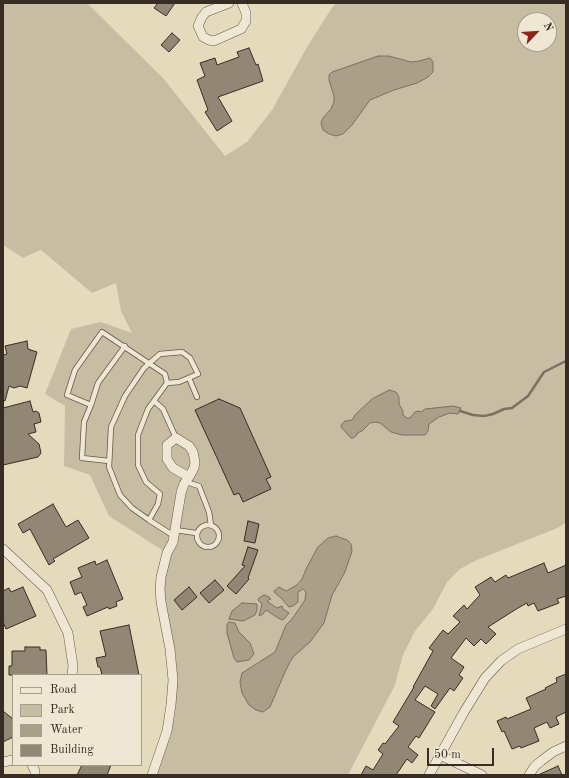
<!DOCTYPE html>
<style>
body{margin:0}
#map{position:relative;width:569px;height:778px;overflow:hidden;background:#e6dabd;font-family:"Old Standard TT",serif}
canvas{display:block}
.frame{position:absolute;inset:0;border:4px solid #372d24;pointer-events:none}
.legend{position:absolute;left:12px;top:674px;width:130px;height:92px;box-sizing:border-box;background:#efe7d4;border:1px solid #a59d8e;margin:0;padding:5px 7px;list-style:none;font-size:12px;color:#372d24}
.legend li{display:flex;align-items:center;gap:8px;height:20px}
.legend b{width:20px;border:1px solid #a59d8e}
.north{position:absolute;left:517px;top:12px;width:40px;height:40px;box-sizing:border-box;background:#efe7d4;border:1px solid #a59d8e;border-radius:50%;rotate:65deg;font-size:11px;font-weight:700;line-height:16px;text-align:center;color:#372d24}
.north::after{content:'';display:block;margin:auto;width:14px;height:18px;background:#8f2418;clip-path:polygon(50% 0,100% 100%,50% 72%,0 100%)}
.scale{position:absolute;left:427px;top:748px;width:67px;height:18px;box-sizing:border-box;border:2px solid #372d24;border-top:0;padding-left:5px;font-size:12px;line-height:14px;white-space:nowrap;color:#372d24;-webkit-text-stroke:3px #efe7d4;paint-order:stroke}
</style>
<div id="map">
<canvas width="569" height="778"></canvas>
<div class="frame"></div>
<ul class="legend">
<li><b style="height:5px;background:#efe7d4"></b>Road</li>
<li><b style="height:11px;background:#c8bda3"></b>Park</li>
<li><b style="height:11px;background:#aa9f89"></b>Water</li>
<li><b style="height:11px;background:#928774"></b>Building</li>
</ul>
<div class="north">N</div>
<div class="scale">50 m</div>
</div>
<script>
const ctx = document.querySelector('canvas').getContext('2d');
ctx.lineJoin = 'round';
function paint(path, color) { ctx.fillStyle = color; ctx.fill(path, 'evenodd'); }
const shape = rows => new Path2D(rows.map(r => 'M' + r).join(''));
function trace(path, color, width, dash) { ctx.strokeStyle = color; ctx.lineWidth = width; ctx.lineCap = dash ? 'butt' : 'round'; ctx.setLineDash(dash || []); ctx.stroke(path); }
paint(shape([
 [3,3,87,3,163,78,225,156,247,142,272,110,307,47,333,6,337,3,566,3,566,523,555,529,477,560,460,569,447,582,433,609,415,631,403,655,395,685,348,775,155,775,168,740,175,711,177,680,176,657,166,609,164,585,170,555,109,516,90,475,64,466,65,406,45,394,71,329,101,322,132,333,121,311,116,283,92,293,41,250,23,258,3,245],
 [525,20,549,20,549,44,525,44]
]), '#c8bda3');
const water = shape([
 [378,56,389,56,411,62,419,61,430,58,433,62,433,72,428,77,417,83,394,90,370,100,352,125,343,134,336,136,329,134,323,130,321,123,323,118,331,109,334,102,334,96,329,80,329,75,332,72,338,70,378,56],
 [389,390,396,392,399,397,399,404,403,411,403,415,407,418,410,418,415,412,418,411,421,412,425,409,453,406,461,408,458,414,450,413,439,417,429,424,428,431,425,435,402,435,391,432,380,423,375,422,370,423,362,431,357,433,357,435,353,438,351,438,341,427,342,424,345,421,352,420,355,415,372,399,389,390],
 [336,536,347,540,351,544,352,551,345,572,332,595,324,623,310,642,294,656,290,662,285,672,270,707,263,712,256,710,249,705,242,693,240,682,242,673,275,652,286,625,292,619,305,600,306,592,303,589,298,592,298,602,293,606,289,607,281,598,275,593,274,591,279,587,286,591,297,585,302,579,307,567,318,547,328,538,336,536],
 [264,595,269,597,271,599,268,600,268,602,277,608,282,606,283,609,289,613,284,619,282,620,278,618,266,610,263,614,259,616,262,604,258,600,259,598,264,595],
 [242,603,257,604,257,610,255,615,243,621,229,619,232,611,242,603],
 [229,622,235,623,239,632,250,643,254,654,249,660,237,662,234,658,227,633,227,624,229,622]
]);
paint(water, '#aa9f89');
trace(water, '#7c7161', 1);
trace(shape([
 [460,411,473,415,484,416,493,414,504,409,512,408,528,396,544,372,566,361]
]), '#7c7161', 2.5);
const building = shape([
 [158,3,175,3,166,16,154,8,158,3],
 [172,33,180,40,169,52,161,45,172,33],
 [249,48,256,65,258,64,263,81,218,97,232,121,217,131,205,112,208,110,197,80,205,76,200,63,215,58,217,65,239,57,237,52,249,48],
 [27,341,28,349,37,352,27,388,20,386,14,388,9,386,5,401,3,400,3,355,7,354,5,346,27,341],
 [219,399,240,408,271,477,266,479,271,489,243,502,239,493,234,495,195,410,219,399],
 [30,401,33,412,36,411,39,413,41,422,34,424,36,432,28,434,39,444,41,453,38,457,3,465,3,408,30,401],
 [53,504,66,527,78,520,89,538,53,559,55,561,49,565,30,529,23,533,18,524,53,504],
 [248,521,259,524,255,543,244,541,248,521],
 [248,547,258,550,248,578,249,579,236,594,227,586,245,566,242,565,248,547],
 [107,560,123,599,116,602,117,606,109,609,108,607,87,616,83,607,87,605,81,592,75,595,70,582,82,577,78,568,95,561,96,565,107,560],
 [544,563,548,573,566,565,566,596,557,599,559,603,538,611,534,603,528,606,527,603,518,608,488,627,496,634,486,644,481,639,474,646,466,638,451,658,464,667,459,675,463,678,454,691,450,688,435,709,431,706,438,694,425,686,415,700,435,712,419,738,416,736,408,747,418,755,412,763,407,759,396,775,361,775,366,766,373,770,383,754,378,750,383,743,385,744,399,726,393,722,414,687,413,687,433,651,429,648,443,630,448,634,460,622,453,616,464,605,467,609,480,595,475,587,491,577,495,582,506,575,508,578,544,563],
 [215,580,224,590,209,603,200,593,215,580],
 [23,587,36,616,6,629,3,622,3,591,9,588,11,592,23,587],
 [189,587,197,597,182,610,174,600,189,587],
 [129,625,139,675,102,675,100,667,98,667,96,658,106,656,100,631,129,625],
 [25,647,40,647,40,650,46,650,47,675,9,675,9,666,12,666,12,651,25,651,25,647],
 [566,674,566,712,556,717,559,724,550,728,547,722,534,728,539,741,521,748,520,746,512,749,504,731,502,732,497,721,506,717,507,719,531,709,526,698,546,689,545,688,557,682,556,678,566,674],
 [3,711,13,719,13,737,3,742,3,711],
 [82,765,111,765,107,775,77,775,82,765],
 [558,766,562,775,538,775,558,766]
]);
paint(building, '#928774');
trace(building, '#372d24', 1);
const service = shape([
 [189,378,197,397],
 [154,401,163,409,176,438],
 [91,405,98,383,125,346],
 [109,461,82,458,84,422,91,405,67,395,75,370,102,332,165,374,167,383],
 [186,482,199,486,209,512,211,525],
 [149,520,158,504,160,494,146,482,138,465,138,435,148,409,167,383,179,382,198,374,190,358,182,352,160,354,144,368,125,396,111,427,109,467,120,495,132,508,149,520,174,536],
 '197 536a11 11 0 1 1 22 0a11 11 0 1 1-22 0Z',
 [175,530,196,533]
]);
const minor = shape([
 [229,3,206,12,202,17,198,26,203,37,209,40,214,41,241,29,246,21,246,13,242,3],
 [3,549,47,590,68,633,73,666,72,675],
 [440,755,482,775],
 [3,762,13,760],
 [32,765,35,771,35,775],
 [152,775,167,731,171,705,173,680,170,649,161,602,160,589,161,577,167,553,173,542,181,493,184,484,189,477,194,468,195,462,193,452,189,446,176,438,167,445,167,459,173,468,189,477],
 [429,775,464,712,485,678,501,661,518,649,566,629],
 [529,775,535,766,541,761,553,752,566,746]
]);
trace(service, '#63584a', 6);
trace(minor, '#63584a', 10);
trace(service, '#efe7d4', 4.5);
trace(minor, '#efe7d4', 9);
</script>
